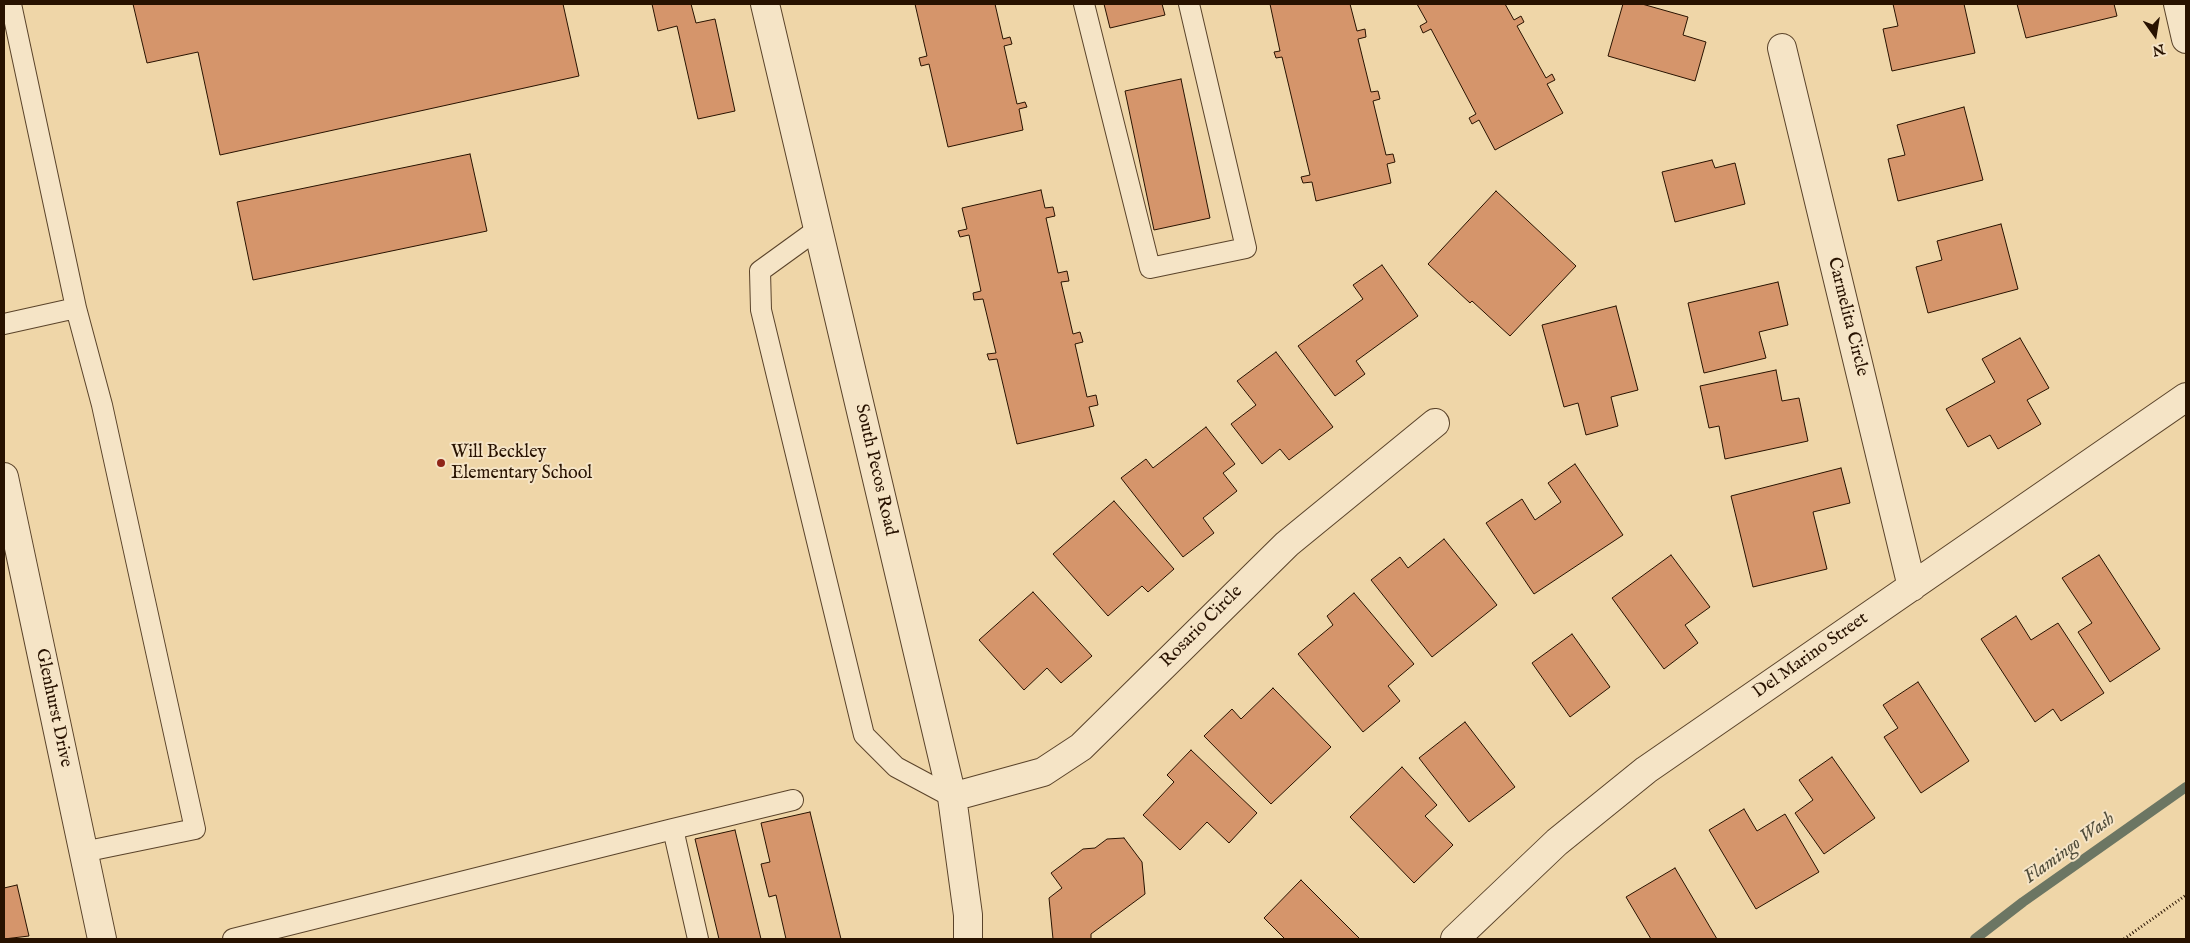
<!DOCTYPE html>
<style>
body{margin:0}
#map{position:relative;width:2190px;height:943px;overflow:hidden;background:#efd6a8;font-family:"IM FELL English",serif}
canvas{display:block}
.frame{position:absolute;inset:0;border:5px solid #281200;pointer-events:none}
.north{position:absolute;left:2130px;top:10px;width:50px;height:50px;-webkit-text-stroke:4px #f5e4c6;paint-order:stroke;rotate:167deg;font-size:14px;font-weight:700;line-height:20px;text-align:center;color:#281200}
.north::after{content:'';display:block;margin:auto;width:18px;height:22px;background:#281200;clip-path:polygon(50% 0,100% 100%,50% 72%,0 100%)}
</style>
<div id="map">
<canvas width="2190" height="943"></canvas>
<div class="frame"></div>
<div class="north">N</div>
</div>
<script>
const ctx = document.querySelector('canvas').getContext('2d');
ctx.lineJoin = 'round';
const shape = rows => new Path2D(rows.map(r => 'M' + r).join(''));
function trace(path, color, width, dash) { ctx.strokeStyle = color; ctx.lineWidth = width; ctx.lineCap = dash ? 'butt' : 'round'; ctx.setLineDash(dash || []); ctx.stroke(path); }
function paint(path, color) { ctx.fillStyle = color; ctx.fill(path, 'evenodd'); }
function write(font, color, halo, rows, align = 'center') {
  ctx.font = font + ' "IM FELL English",serif'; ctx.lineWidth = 4; ctx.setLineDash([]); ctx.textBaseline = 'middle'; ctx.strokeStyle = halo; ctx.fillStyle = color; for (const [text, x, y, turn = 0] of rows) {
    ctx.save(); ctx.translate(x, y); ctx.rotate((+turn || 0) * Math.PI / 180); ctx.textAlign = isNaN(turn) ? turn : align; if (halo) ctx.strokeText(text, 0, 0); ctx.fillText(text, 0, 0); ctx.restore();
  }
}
trace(shape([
 [1975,939,2023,902,2186,787]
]), '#6c7663', 10);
const building = shape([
 [133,4,563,4,579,76,220,155,198,52,147,63,133,4],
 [652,4,691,4,696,23,715,19,735,111,698,119,677,26,658,31,652,4],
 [915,4,995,4,1003,39,1010,37,1012,44,1004,46,1017,104,1025,102,1027,107,1019,109,1023,130,948,147,929,64,921,66,919,58,927,56,915,4],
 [1104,4,1162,4,1165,15,1110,28,1104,4],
 [1270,4,1350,4,1357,31,1365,29,1366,37,1358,39,1371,92,1378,91,1380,99,1373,101,1386,155,1393,154,1395,162,1387,164,1391,183,1316,201,1312,182,1303,183,1301,177,1310,175,1282,57,1276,58,1274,52,1280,51,1270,4],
 [1417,4,1505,4,1514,20,1521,16,1524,22,1517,26,1546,78,1552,74,1555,80,1547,84,1563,113,1495,150,1479,120,1472,124,1469,118,1476,114,1431,29,1423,33,1420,26,1427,22,1417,4],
 [1623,4,1642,4,1688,17,1683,35,1706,42,1695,81,1608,56,1623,4],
 [1893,4,1964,4,1975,53,1892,71,1883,29,1898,26,1893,4],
 [2017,4,2114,4,2117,16,2026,38,2017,4],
 [1181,79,1210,218,1154,230,1125,91,1181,79],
 [1964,107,1983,180,1898,201,1888,159,1905,155,1897,125,1964,107],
 [470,154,487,231,253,280,237,202,470,154],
 [1712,160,1715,168,1735,163,1745,204,1675,222,1662,172,1712,160],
 [1041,190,1045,208,1053,207,1055,216,1046,218,1058,273,1067,271,1069,281,1061,282,1073,334,1080,332,1083,342,1075,344,1087,397,1096,395,1098,405,1089,407,1094,426,1017,444,997,359,989,360,987,354,996,353,983,299,974,300,973,293,981,291,969,235,960,237,958,231,967,229,962,208,1041,190],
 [1496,191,1576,266,1510,336,1472,301,1470,303,1428,264,1496,191],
 [2001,224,2018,289,1928,313,1916,267,1942,260,1937,241,2001,224],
 [1382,265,1418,316,1356,361,1365,374,1335,396,1298,346,1363,299,1353,285,1382,265],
 [1778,282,1788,325,1759,332,1766,358,1704,373,1688,303,1778,282],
 [1616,306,1638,390,1611,397,1618,426,1586,435,1578,403,1564,407,1542,325,1616,306],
 [2020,338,2049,388,2027,400,2041,424,1998,449,1990,435,1968,447,1946,409,1995,382,1982,359,2020,338],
 [1276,352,1333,427,1289,460,1280,449,1262,464,1231,424,1256,405,1237,381,1276,352],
 [1776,370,1782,401,1799,398,1808,441,1725,459,1719,426,1709,428,1700,386,1776,370],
 [1206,427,1235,464,1223,473,1237,491,1203,518,1214,533,1183,557,1121,478,1146,459,1153,468,1206,427],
 [1575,464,1623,535,1534,594,1486,523,1522,499,1535,520,1561,502,1548,483,1575,464],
 [1841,468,1850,503,1813,512,1827,569,1753,587,1731,496,1841,468],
 [1114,501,1174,569,1148,592,1142,586,1108,616,1053,554,1114,501],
 [1444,539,1497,605,1432,657,1371,580,1400,557,1408,568,1444,539],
 [1671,555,1710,607,1685,625,1698,643,1664,669,1612,598,1671,555],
 [2099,555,2160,649,2110,682,2078,632,2092,623,2062,578,2099,555],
 [1033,592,1092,656,1061,683,1047,668,1024,690,979,640,1033,592],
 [1354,593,1414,664,1388,686,1400,701,1363,732,1298,654,1333,625,1327,616,1354,593],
 [2016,616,2031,640,2058,623,2104,693,2061,721,2053,709,2035,722,1981,639,2016,616],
 [1572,634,1610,687,1570,717,1532,663,1572,634],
 [1918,682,1969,761,1921,793,1884,737,1898,728,1883,705,1918,682],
 [1273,688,1331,747,1271,804,1204,736,1232,709,1241,719,1273,688],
 [1465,722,1515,787,1469,822,1419,758,1465,722],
 [1191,750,1257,813,1229,843,1207,822,1180,850,1143,815,1174,782,1167,775,1191,750],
 [1832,757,1875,818,1824,854,1795,813,1813,800,1799,780,1832,757],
 [1402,767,1437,805,1425,816,1453,845,1414,883,1350,817,1402,767],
 [1744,809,1757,831,1785,814,1819,872,1756,909,1709,830,1744,809],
 [810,812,841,939,786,939,776,895,769,897,761,864,770,862,761,823,810,812],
 [735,830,761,939,719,939,695,839,735,830],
 [1124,838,1142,862,1145,894,1091,934,1091,939,1053,939,1049,898,1062,888,1051,873,1083,849,1095,848,1107,839,1124,838],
 [1675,868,1717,939,1651,939,1626,897,1675,868],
 [1301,880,1360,939,1285,939,1264,918,1301,880],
 [17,885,29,936,4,939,4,888,17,885]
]);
paint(building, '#d5956b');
trace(building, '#281200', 1);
const lane = shape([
 [11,4,76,308,102,405,195,829,83,852],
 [1084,4,1150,268,1246,248,1189,4],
 [818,229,760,271,761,310,864,735,896,767,952,797],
 [4,324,76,308],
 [233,939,673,829],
 [698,939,673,829,793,800]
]);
const street = shape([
 [765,4,952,797,968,915,968,939],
 [2178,4,2186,39],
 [1782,48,1912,587],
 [4,477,102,939],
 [952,797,1043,772,1081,747,1287,544,1435,423],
 [1455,939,1557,842,1646,770,2186,397]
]);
trace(lane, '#5a432a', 22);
trace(street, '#5a432a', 30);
trace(shape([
 [2124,939,2186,895]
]), '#281200', 3, [1, 2.5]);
trace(lane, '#f5e4c6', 20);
trace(street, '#f5e4c6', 28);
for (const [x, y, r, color] of [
 [441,463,5,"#8f2418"]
]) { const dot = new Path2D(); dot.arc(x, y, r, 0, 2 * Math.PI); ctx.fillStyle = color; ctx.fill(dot); trace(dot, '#f5e4c6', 2); }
write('18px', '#281200', '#f5e4c6', [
 ["Carmelita Circle",1847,317,76],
 ["South Pecos Road",875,470,77],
 ["Rosario Circle",1202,627,-45],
 ["Del Marino Street",1811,656,-35],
 ["Glenhurst Drive",53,708,78]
]);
write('18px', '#281200', '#f5e4c6', [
 ["Will Beckley",451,453],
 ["Elementary School",451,474]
], 'left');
write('italic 19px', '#504c3a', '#f5e4c6', [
 ["Flamingo Wash",2070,849,-36]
]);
</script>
